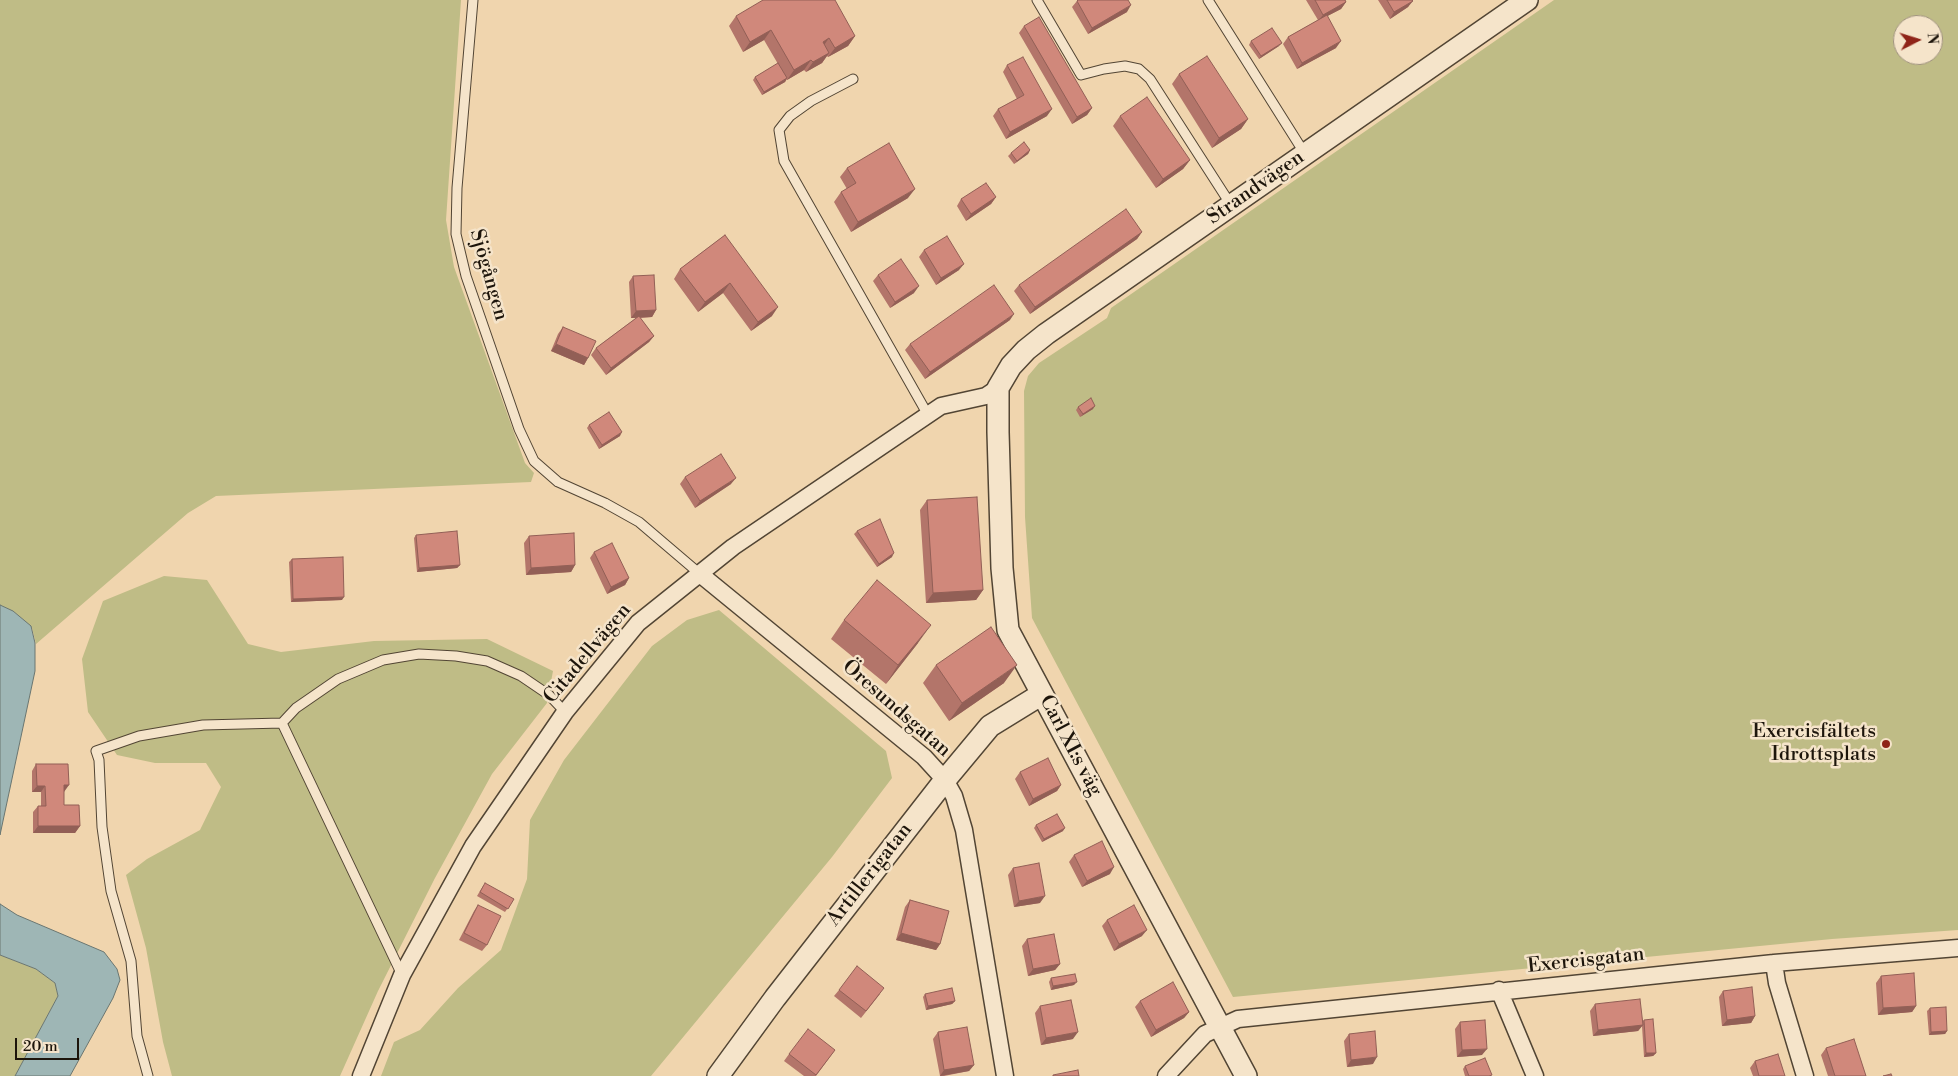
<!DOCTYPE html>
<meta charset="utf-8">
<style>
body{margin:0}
#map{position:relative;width:1958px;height:1076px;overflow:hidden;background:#f0d5ae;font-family:"Libre Bodoni",serif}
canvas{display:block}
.north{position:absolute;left:1893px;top:15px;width:50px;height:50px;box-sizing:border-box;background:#f5e4ca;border:1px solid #9f917e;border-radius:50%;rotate:85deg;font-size:14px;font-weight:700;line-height:20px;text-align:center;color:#1d150b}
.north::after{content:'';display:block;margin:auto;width:18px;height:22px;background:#8f2418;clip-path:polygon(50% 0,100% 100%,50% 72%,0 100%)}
.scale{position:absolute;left:15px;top:1038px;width:64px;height:22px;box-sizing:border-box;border:2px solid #1d150b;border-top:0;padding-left:6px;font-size:15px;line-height:18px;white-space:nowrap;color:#1d150b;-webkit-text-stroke:4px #f5e4ca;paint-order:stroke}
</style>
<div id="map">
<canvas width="1958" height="1076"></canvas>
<div class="north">N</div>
<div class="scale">20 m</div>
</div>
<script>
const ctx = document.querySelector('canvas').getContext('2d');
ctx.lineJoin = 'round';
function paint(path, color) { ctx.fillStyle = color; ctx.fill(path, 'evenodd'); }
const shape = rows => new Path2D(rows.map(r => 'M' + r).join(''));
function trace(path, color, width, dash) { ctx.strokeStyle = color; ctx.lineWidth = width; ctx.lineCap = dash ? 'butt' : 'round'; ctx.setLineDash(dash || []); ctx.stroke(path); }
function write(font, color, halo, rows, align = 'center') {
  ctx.font = font + ' "Libre Bodoni",serif'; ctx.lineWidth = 5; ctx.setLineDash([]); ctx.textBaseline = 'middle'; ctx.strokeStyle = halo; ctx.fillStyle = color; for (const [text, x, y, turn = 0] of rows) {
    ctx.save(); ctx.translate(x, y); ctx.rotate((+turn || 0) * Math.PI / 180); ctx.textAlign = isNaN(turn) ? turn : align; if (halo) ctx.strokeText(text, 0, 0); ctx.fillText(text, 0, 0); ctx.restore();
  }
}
paint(shape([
 [0,0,461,0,446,220,454,267,525,463,534,473,531,482,216,496,188,513,36,644,32,628,14,612,0,606],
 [1554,0,1958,0,1958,930,1832,939,1233,997,1032,618,1025,517,1024,391,1028,376,1039,363,1107,318,1111,308],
 [1903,25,1933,25,1933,55,1903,55],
 [164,576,207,580,248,644,281,652,374,641,487,639,553,671,547,703,492,774,435,878,378,991,340,1076,172,1076,163,1042,146,948,126,875,147,859,200,830,221,787,206,763,155,763,117,755,88,712,82,659,103,601],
 [719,610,886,751,892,778,832,857,651,1076,381,1076,394,1042,420,1030,458,988,501,950,527,879,530,820,564,760,652,646,687,620],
 [0,955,36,969,55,983,58,996,15,1076,0,1076]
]), '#bfbc86');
const water = shape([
 [0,605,13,611,31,626,35,643,35,671,0,835,0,605],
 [0,904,17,915,104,952,117,969,120,980,113,998,70,1076,15,1076,58,996,55,983,36,969,0,955,0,904]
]);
paint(water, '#9eb6b5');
trace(water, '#6a7671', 1);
const service = shape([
 [473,0,457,188,456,234,466,276,519,429,534,461,558,482,605,503,639,522,700,574],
 [1037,0,1081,75,1104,69,1125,66,1139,69,1150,79,1231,205],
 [1208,0,1305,154],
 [853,79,811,101,790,116,779,130,784,161,928,415],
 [402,975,282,723,296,708,338,679,383,660,419,654,456,656,487,661,521,676,549,695,565,712],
 [148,1076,137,1036,131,961,111,891,102,827,99,760,96,751,139,736,203,725,282,723]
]);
const minor = shape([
 [700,574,924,757,945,780,954,796,964,830,1005,1076],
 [1774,963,1777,983,1805,1076],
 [1499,990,1535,1076],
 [361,1076,402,975,473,846,565,712,638,623,733,547,941,406,986,396,998,388],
 [1166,1076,1205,1034,1238,1019,1774,963,1958,948]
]);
const tertiary = shape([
 [718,1076,775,998,945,780,990,726,1042,694],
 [1246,1076,1008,630,1002,568,998,432,998,388,1011,366,1026,350,1046,334,1527,0]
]);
trace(service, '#524534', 11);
trace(minor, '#524534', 19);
trace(tertiary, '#524534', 24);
trace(service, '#f5e4ca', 9);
trace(minor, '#f5e4ca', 16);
trace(tertiary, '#f5e4ca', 21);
paint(shape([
 [1306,0,1345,0,1346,2,1341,9,1327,16,1336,48,1297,69,1283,44,1288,37,1318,20],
 [1378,0,1412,0,1408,7,1390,19],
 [1077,1,1127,12,1088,34,1072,7],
 [736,16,855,36,848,46,828,57,827,56,822,63,806,72,804,70,787,80,787,79,785,82,762,95,753,80,755,77,778,64,764,40,743,52,729,26],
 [1024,26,1092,108,1087,115,1072,124,1019,33],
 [1251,41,1279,46,1259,59,1249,45],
 [1007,65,1047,116,1006,139,993,116,998,109,1017,99,1003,72],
 [1179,74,1248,119,1241,129,1212,148,1172,84],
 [1120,116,1190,160,1183,169,1156,188,1113,126],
 [1030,150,1028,154,1014,164,1008,156,1011,153],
 [847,168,908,198,851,232,834,202,841,192,847,189,840,177],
 [996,197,991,204,966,221,957,206,961,199],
 [1142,232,1137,239,1030,314,1014,291,1019,285],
 [725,235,772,316,751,331,723,293,698,312,674,279,680,269],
 [924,250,959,270,936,285,919,257],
 [878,275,914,293,890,308,873,281],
 [633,276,656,310,652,317,640,318,654,336,649,342,606,375,591,355,596,348,636,318,631,318,629,282],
 [1010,320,925,379,905,350,910,344],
 [563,327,588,358,584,365,551,351,558,334],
 [1078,407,1093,409,1080,417,1076,410],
 [589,425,620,436,599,449,587,428],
 [685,477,731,484,695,508,680,484],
 [927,500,983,590,976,600,926,603,920,510],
 [857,531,892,557,877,567,854,534],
 [416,535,460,565,457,568,417,572,414,538],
 [529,536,575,565,571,572,526,575,524,543],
 [594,552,629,578,625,585,607,594,590,558],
 [292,559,342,600,291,602,289,562],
 [844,620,918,643,886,684,831,639],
 [936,665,1004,683,949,721,923,683],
 [36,764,64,792,64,805,80,826,75,833,33,833,33,812,38,806,41,806,41,792,32,792,32,771],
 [1020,772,1061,785,1057,791,1029,806,1015,779],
 [1036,825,1063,831,1042,842,1034,828],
 [1074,855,1110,874,1082,887,1069,862],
 [1013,868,1040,903,1014,907,1008,875],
 [483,886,514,899,505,912,477,896],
 [910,900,940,944,936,950,896,940,905,907],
 [478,905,487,945,482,951,459,940,474,911],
 [1107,920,1142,936,1114,951,1102,926],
 [1027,939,1060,964,1055,970,1028,976,1022,946],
 [1881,976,1916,1006,1912,1012,1878,1015,1876,983],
 [1051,978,1074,985,1051,990,1049,982],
 [839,990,880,994,861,1018,834,996],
 [1723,991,1755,1016,1751,1023,1722,1026,1719,997],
 [925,994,955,1001,952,1004,926,1010,923,997],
 [1140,1001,1189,1012,1184,1018,1151,1037,1135,1007],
 [1595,1004,1643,1021,1644,1020,1656,1053,1653,1056,1644,1057,1642,1026,1638,1031,1593,1036,1590,1011],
 [1040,1006,1073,1039,1041,1045,1035,1013],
 [1930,1008,1947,1031,1945,1034,1929,1035,1927,1011],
 [1460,1022,1482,1055,1457,1057,1455,1029],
 [938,1032,974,1065,969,1071,944,1076,940,1076,933,1039],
 [1349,1034,1373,1064,1347,1067,1344,1041],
 [1826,1048,1866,1076,1828,1076,1821,1055],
 [835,1050,816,1076,804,1076,784,1061,789,1054],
 [1755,1061,1785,1076,1753,1076,1750,1068],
 [1465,1066,1491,1076,1465,1076,1463,1069]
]), '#b3756a');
paint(shape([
 [1413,1,1408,7,1390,19,1394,12],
 [1346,2,1341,9,1318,21,1323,15],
 [1131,5,1127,12,1088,34,1092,28],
 [771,30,764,40,743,52,750,42],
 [855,36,848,46,828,57,835,48],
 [829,38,822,48,823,42],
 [1341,41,1336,48,1297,69,1302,63],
 [1282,43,1279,46,1259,59,1261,56],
 [829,53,822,63,806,72,813,62],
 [811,60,804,70,787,80,794,70],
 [787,78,785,82,762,95,764,92],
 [1092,108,1087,115,1072,124,1077,117],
 [1052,109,1047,116,1006,139,1010,132],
 [1248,119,1241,129,1212,148,1219,138],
 [1030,150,1028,154,1014,164,1017,161],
 [1190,160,1183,169,1156,188,1163,179],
 [915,189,908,198,851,232,858,222],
 [996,197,991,204,966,221,971,214],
 [1142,232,1137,239,1030,314,1035,307],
 [964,264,959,270,936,285,941,278],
 [730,283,723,293,698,312,705,302],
 [919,286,914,293,890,308,895,302],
 [778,307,772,316,751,331,758,322],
 [656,310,652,317,631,318,636,311],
 [1014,314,1010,320,925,379,930,372],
 [654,336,649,342,606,375,611,368],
 [556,344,588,358,584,365,551,351],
 [1095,406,1093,409,1080,417,1083,414],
 [622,432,620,436,599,449,602,445],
 [736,478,731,484,695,508,700,501],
 [894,553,892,557,877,567,879,564],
 [460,565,457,568,417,572,419,568],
 [575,565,571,572,526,575,531,568],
 [629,578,625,585,607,594,611,587],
 [983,590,976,600,926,603,933,593],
 [344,597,342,600,291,602,293,599],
 [931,625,918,643,886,684,898,665],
 [1017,665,1004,683,949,721,962,703],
 [64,785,69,785,64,792],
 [1061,785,1057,791,1029,806,1033,799],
 [37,786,45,786,41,792,32,792],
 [38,826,80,826,75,833,33,833],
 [1065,828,1063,831,1042,842,1044,839],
 [1114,867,1110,874,1082,887,1087,881],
 [1045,896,1040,903,1014,907,1019,901],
 [1147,930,1142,936,1114,951,1119,944],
 [901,933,940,944,936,950,896,940],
 [1060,964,1055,970,1028,976,1033,969],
 [1077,982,1074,985,1051,990,1053,986],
 [955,1001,952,1004,926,1010,928,1006],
 [1916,1006,1912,1012,1878,1015,1883,1008],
 [1189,1012,1184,1018,1151,1037,1156,1030],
 [1755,1016,1751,1023,1722,1026,1727,1020],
 [1643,1025,1638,1031,1593,1036,1598,1030],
 [1947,1031,1945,1034,1929,1035,1931,1032],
 [1078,1032,1073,1039,1041,1045,1046,1038],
 [1487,1049,1482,1055,1457,1057,1462,1050],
 [1646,1053,1656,1053,1653,1056,1644,1057],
 [1377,1057,1373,1064,1347,1067,1351,1060],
 [974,1065,969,1071,940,1076,944,1070]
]), '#925f56');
const building = shape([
 [763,0,835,0,855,36,835,48,829,38,823,42,829,53,813,62,811,60,794,70,771,30,750,42,736,16,763,0],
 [1078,0,1128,0,1131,5,1092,28,1077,1,1078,0],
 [1315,0,1345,0,1346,2,1323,15,1315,0],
 [1387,0,1412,0,1413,1,1394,12,1387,0],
 [1327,15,1341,41,1302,63,1288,37,1327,15],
 [1039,17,1092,108,1077,117,1024,26,1039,17],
 [1272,28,1282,43,1261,56,1251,41,1272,28],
 [1207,56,1248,119,1219,138,1179,74,1207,56],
 [1023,57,1052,109,1010,132,998,109,1024,95,1007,65,1023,57],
 [778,63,787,78,764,92,755,77,778,63],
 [1147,97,1190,160,1163,179,1120,116,1147,97],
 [1024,142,1030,150,1017,161,1011,153,1024,142],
 [889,143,915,189,858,222,841,192,856,183,847,168,889,143],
 [986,183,996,197,971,214,961,199,986,183],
 [1126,209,1142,232,1035,307,1019,285,1126,209],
 [725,235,778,307,758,322,730,283,705,302,680,269,725,235],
 [947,236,964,264,941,278,924,250,947,236],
 [901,259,919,286,895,302,878,275,901,259],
 [654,275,656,310,636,311,633,276,654,275],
 [994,285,1014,314,930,372,910,344,994,285],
 [639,316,654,336,611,368,596,348,639,316],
 [563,327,596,341,588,358,556,344,563,327],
 [1091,398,1095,406,1083,414,1078,407,1091,398],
 [609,412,622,432,602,445,589,425,609,412],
 [721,454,736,478,700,501,685,477,721,454],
 [977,497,983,590,933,593,927,500,977,497],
 [880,519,894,553,879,564,857,531,880,519],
 [457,531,460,565,419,568,416,535,457,531],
 [574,533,575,565,531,568,529,536,574,533],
 [612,543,629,578,611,587,594,552,612,543],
 [343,557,344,597,293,599,292,559,343,557],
 [877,580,931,625,898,665,844,620,877,580],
 [991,627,1017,665,962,703,936,665,991,627],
 [1048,758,1061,785,1033,799,1020,772,1048,758],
 [36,764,68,764,69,785,64,785,64,805,79,805,80,826,38,826,38,806,46,806,45,786,37,786,36,764],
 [1057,814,1065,828,1044,839,1036,825,1057,814],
 [1102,841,1114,867,1087,881,1074,855,1102,841],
 [1039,863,1045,896,1019,901,1013,868,1039,863],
 [485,883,514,899,508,909,480,892,485,883],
 [910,900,949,911,940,944,901,933,910,900],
 [478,905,501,916,487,945,464,933,478,905],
 [1134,905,1147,930,1119,944,1107,920,1134,905],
 [1054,934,1060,964,1033,969,1027,939,1054,934],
 [857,966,884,988,866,1011,839,990,857,966],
 [1914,973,1916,1006,1883,1008,1881,976,1914,973],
 [1075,974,1077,982,1053,986,1051,978,1075,974],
 [1173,982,1189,1012,1156,1030,1140,1001,1173,982],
 [1752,987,1755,1016,1727,1020,1723,991,1752,987],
 [952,988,955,1001,928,1006,925,994,952,988],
 [1640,999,1643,1025,1598,1030,1595,1004,1640,999],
 [1071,1000,1078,1032,1046,1038,1040,1006,1071,1000],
 [1946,1007,1947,1031,1931,1032,1930,1008,1946,1007],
 [1653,1019,1656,1053,1646,1053,1644,1020,1653,1019],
 [1485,1020,1487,1049,1462,1050,1460,1022,1485,1020],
 [967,1027,974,1065,944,1070,938,1032,967,1027],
 [808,1029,835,1050,816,1075,789,1054,808,1029],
 [1375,1031,1377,1057,1351,1060,1349,1034,1375,1031],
 [1854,1039,1866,1076,1835,1076,1826,1048,1854,1039],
 [1778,1054,1785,1076,1759,1076,1755,1061,1778,1054],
 [1485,1058,1492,1075,1489,1076,1469,1076,1465,1066,1485,1058],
 [1078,1070,1079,1076,1053,1076,1053,1075,1078,1070],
 [1891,1074,1892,1076,1883,1076,1891,1074]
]);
paint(building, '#d0887b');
trace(building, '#925f56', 1);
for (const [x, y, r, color] of [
 [1886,744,5,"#8f2418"]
]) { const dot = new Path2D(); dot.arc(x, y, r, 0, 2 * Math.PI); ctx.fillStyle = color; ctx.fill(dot); trace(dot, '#f5e4ca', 2); }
write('20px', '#1d150b', '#f5e4ca', [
 ["Strandvägen",1256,188,-35],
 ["Sjögången",488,275,74],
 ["Citadellvägen",588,654,-50],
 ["Öresundsgatan",896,709,41],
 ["Carl XI:s väg",1070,746,62],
 ["Artillerigatan",870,875,-52],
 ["Exercisgatan",1586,961,-6]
]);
write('20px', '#1d150b', '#f5e4ca', [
 ["Exercisfältets",1876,732],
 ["Idrottsplats",1876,755]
], 'right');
</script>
